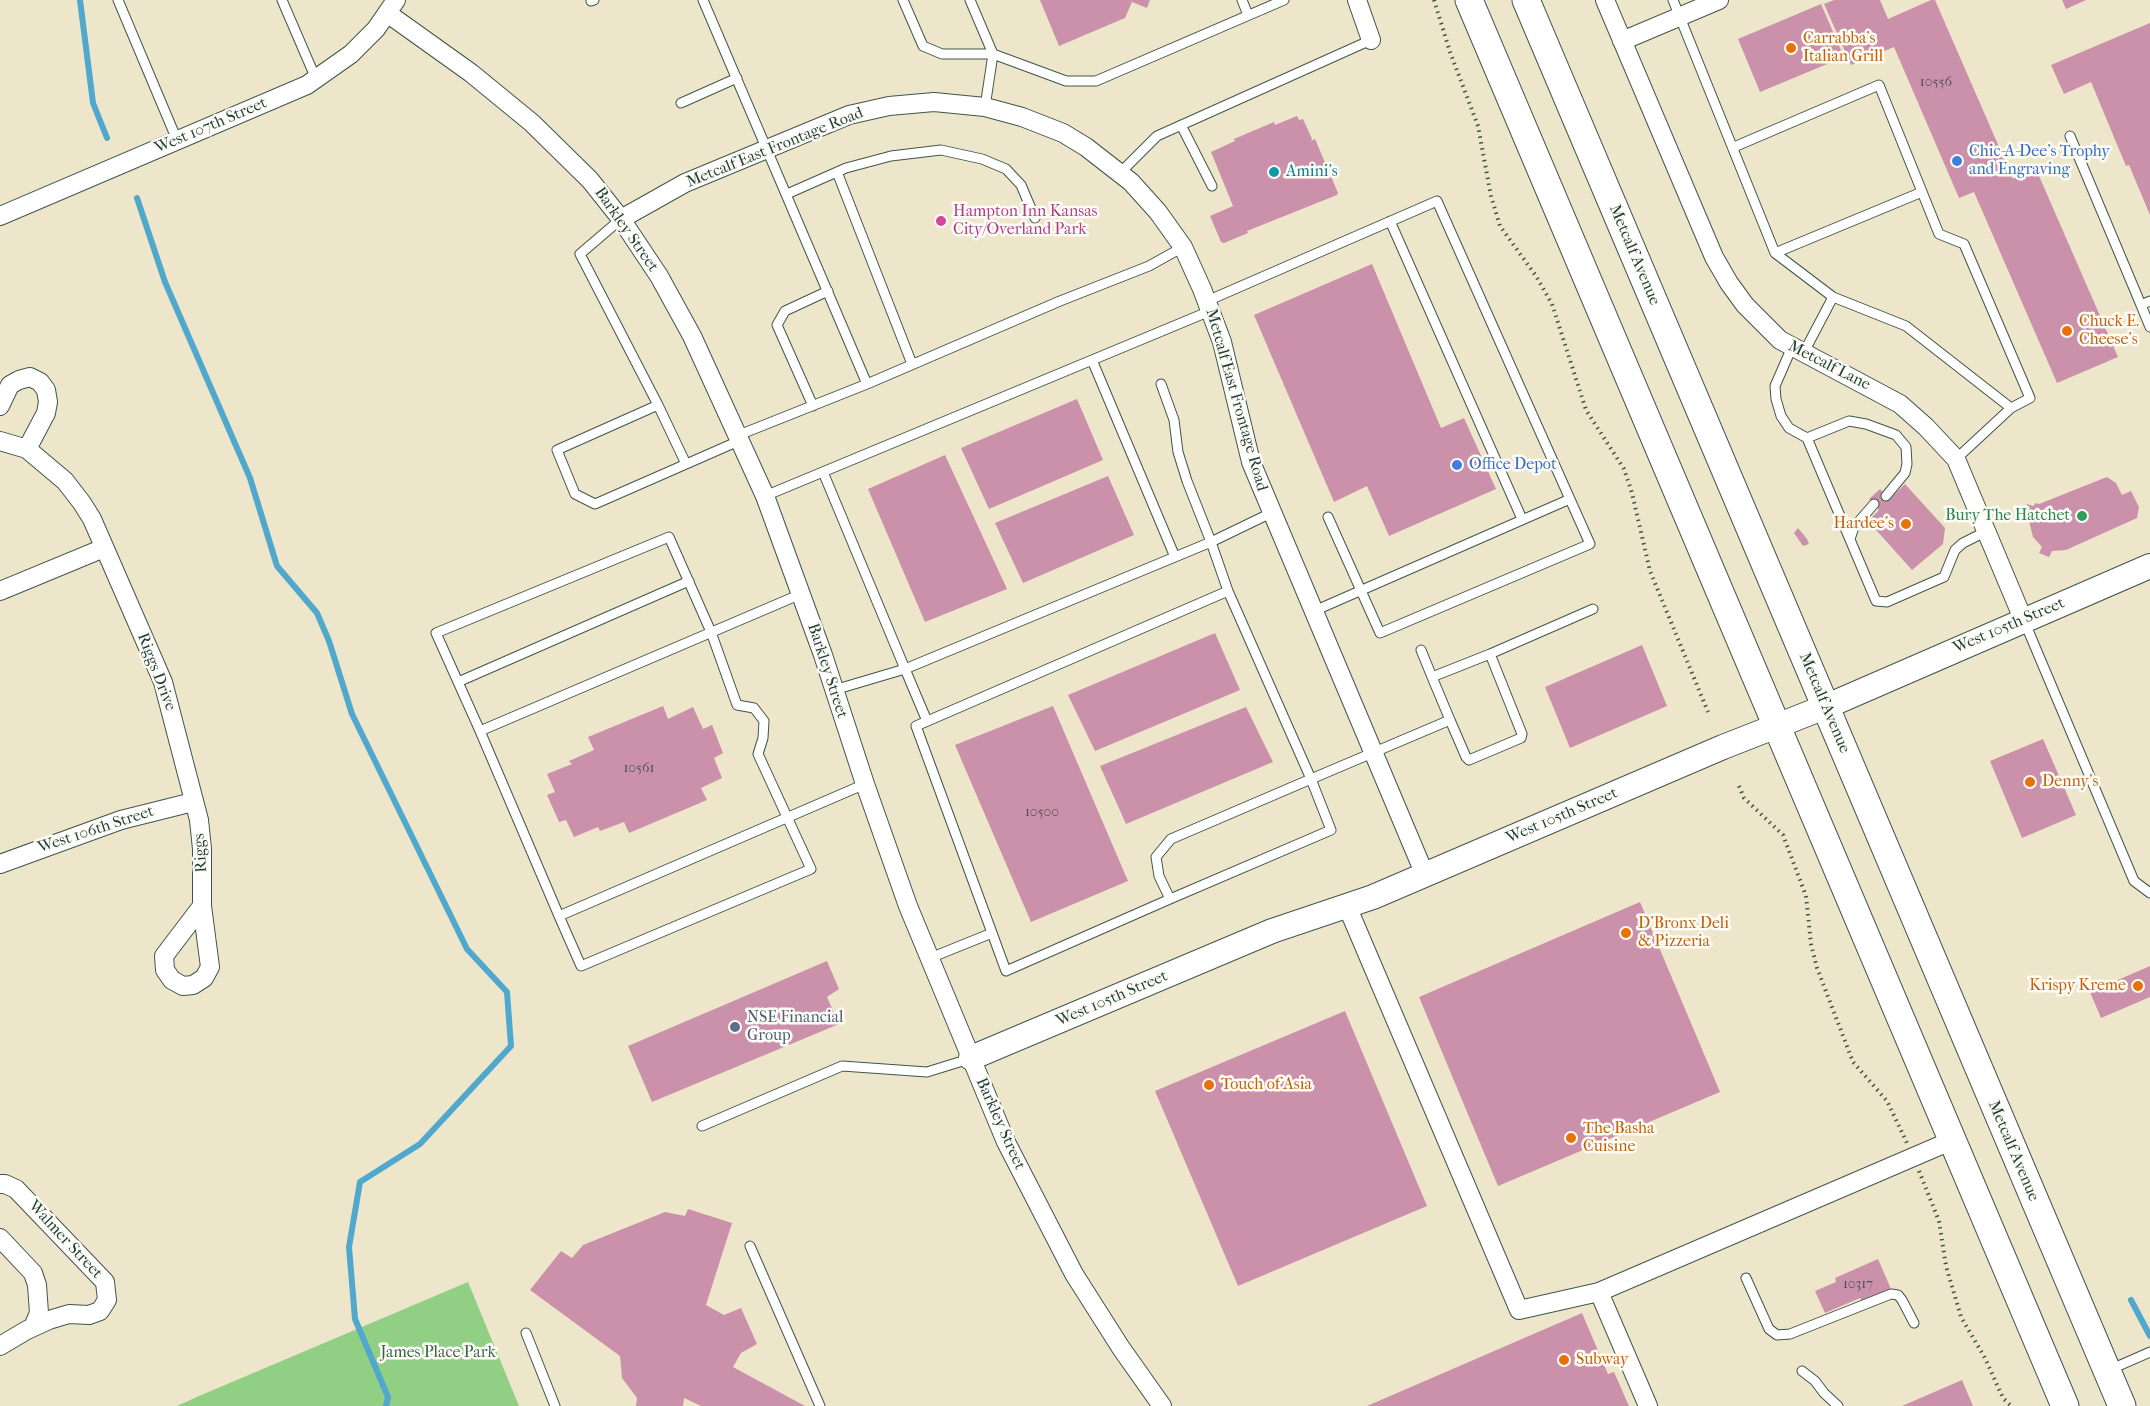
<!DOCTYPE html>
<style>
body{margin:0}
canvas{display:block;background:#eee6ca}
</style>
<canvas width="2150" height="1406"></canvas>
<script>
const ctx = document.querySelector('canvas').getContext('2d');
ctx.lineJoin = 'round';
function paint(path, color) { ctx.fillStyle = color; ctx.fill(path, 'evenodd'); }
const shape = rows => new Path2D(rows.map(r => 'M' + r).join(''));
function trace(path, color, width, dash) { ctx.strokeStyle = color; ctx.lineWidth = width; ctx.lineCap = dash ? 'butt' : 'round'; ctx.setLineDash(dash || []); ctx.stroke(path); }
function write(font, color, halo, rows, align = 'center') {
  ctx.font = font + ' "IM FELL French Canon",serif'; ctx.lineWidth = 5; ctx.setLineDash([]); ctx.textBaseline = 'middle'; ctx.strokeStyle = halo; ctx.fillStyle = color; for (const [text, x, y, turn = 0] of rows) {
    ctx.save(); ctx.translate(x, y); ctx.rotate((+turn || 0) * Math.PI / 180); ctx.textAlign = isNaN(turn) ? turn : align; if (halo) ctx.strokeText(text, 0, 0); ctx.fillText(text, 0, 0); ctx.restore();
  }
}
paint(shape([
 [468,1282,519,1406,177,1406,199,1396]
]), '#91cf84');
trace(shape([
 [80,0,93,103,107,138],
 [137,198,165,282,250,478,277,566,317,613,329,641,352,714,467,949,507,992,511,1046,420,1144,360,1182,349,1247,355,1319,388,1397,386,1406],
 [2131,1300,2150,1336]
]), '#50a8cd', 6);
paint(shape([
 [1040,0,1150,0,1147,8,1132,2,1125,18,1059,46],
 [1834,0,1880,0,1888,19,1931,0,1935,0,2013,179,2036,169,2118,357,2057,383,1974,192,1959,198,1894,47,1851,65,1824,4],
 [2062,0,2086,0,2066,9],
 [1821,4,1844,57,1760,92,1738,39],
 [2150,23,2150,215,2129,165,2126,166,2091,82,2064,94,2051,65],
 [1297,116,1299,120,1303,119,1312,139,1311,141,1315,139,1338,193,1337,195,1247,231,1248,233,1224,243,1221,242,1210,216,1233,206,1211,152,1235,141,1234,139,1274,122,1275,125],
 [1372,264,1441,428,1464,418,1496,489,1389,536,1367,486,1334,502,1254,315],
 [1077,399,1103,460,989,509,961,448],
 [945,455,1007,589,925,622,868,489],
 [1108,476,1134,535,1023,583,995,523],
 [2107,477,2116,483,2122,495,2131,491,2139,507,2137,518,2066,550,2052,551,2049,557,2039,553,2042,547,2033,537,2028,517,2023,515,2027,504,2033,506,2036,503,2039,504],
 [1905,484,1945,528,1943,544,1912,570,1868,521,1879,510,1869,499,1880,489,1889,500],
 [1798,528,1807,539,1809,544,1803,546,1794,533],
 [1215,633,1240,690,1095,751,1068,695],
 [1642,645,1667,706,1570,748,1545,687],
 [663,706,668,719,693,707,703,729,712,725,723,753,714,758,722,778,701,788,707,800,629,833,624,822,600,831,598,827,574,837,566,820,559,822,547,795,555,792,547,774,572,764,569,761,594,750,588,737],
 [1053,706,1128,881,1031,922,955,745],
 [1246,707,1273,762,1126,824,1100,766],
 [2043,739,2076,815,2022,838,1990,761],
 [1640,902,1720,1092,1498,1186,1419,997],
 [827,961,839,989,827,997,839,1024,652,1102,628,1046],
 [2150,966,2150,997,2101,1018,2090,992],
 [1345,1011,1427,1206,1238,1286,1155,1091],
 [688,1209,732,1223,706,1305,724,1315,741,1308,757,1344,741,1353,733,1367,805,1406,701,1406,684,1398,683,1406,636,1406,637,1398,622,1378,620,1356,530,1290,561,1251,572,1258,583,1245,665,1212,685,1216],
 [1878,1259,1891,1289,1862,1302,1860,1298,1825,1313,1815,1291,1836,1282,1835,1278],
 [1582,1313,1608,1374,1614,1372,1629,1406,1367,1406],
 [1962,1380,1973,1406,1902,1406]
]), '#cb91ab');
const lane = shape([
 [118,0,177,140],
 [282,0,316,79],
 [703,0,867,384,739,435],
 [903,0,923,46,942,54,993,54,1066,81,1096,81,1284,0],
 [970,0,993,54,985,107],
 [1242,0,1248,15],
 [1673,0,1775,253,1833,297,1906,326,2011,408,1956,459],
 [591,1,594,0],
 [681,103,737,78],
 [1181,125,1212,186],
 [2070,136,2141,305],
 [1734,147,1879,85,1939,234,1964,244,2030,398,2011,408],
 [837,172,912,364],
 [1120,173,1157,136,1371,40],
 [787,194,846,168,891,156,941,150,982,159,1006,169,1021,185,1035,218],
 [621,219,580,254,658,405],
 [1390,221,1522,519],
 [1775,253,1922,192],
 [1207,301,1437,201,1590,544,1380,633,1328,517],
 [2150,301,2141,305,2150,327],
 [1792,347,1775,386,1776,399,1781,416,1789,428,1807,438,1876,601,1887,602,1944,577,1955,550,1963,543,1987,531],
 [1803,354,1833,297],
 [1092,360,1175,557],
 [867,384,1060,301,1149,266,1183,247],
 [813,406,777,325,785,311,828,291],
 [1807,438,1849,421,1866,424,1896,435,1906,447,1907,464,1905,473,1886,496],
 [686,464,658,405,557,450,575,494,595,504,741,440],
 [823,472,905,669,1211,542,1187,481,1178,452,1174,420,1161,384],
 [765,496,1210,311],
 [1850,539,1854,527,1874,504],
 [1228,591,1211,542,1271,513],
 [801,594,480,731,559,916,865,784],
 [1314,611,1570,499],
 [2025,623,2134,881,2150,893],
 [1421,650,1432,677],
 [1490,654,1593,609],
 [458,682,689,581],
 [834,690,905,669,927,721],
 [480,731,436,633,669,537,711,632,737,705,754,708,764,721,763,738,758,754,811,869,581,966,559,916],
 [1170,899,1159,876,1156,857,1171,839,1311,779,1228,591,916,726,1006,971,1170,899,1331,830,1311,779,1450,720,1466,757,1469,760,1521,738,1522,734,1490,654,1432,677,1450,720],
 [930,958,992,933],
 [702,1126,842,1066,927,1072,969,1059],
 [750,1246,820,1406],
 [1746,1278,1769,1329,1777,1335,1790,1334,1891,1294,1898,1295,1902,1300,1914,1323],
 [526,1333,555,1406],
 [2109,1370,2150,1352],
 [1802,1371,1815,1381,1824,1393,1838,1406]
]);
const street = shape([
 [1357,0,1371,40],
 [1605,0,1714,257,1729,283,1745,305,1780,340,1900,404,1926,427,1956,459,2023,619],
 [387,13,471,73,532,123,590,180,621,219,659,276,692,336,765,496,823,655,865,784,908,906,1006,1142,1074,1274,1121,1348,1162,1406],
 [1622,41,1719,0],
 [0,216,307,85,351,54,376,29,396,0],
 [621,219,685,183,849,115,889,106,934,102,985,107,1022,117,1063,133,1086,147,1131,182,1158,212,1183,247,1202,289,1222,342,1251,462,1425,875],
 [0,406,10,385,19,380,30,377,40,382,46,390,48,402,46,413,27,449],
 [0,441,27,449,65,481,82,503,92,519,163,682,199,820,202,849,202,906,164,956,165,970,172,980,183,986,193,985,204,978,210,967,202,906],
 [0,591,104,548],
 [0,864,121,820,193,802],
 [1347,906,1519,1310,1599,1292,1953,1140],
 [0,1184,5,1184,16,1189,105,1282,107,1300,100,1311,89,1315,69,1314,49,1320,27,1330,0,1346],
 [0,1238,33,1273,37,1285,39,1313,33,1327],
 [1599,1292,1648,1406]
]);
const secondary = shape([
 [971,1058,1272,931,1373,897,1723,747,1825,707,2150,566]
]);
const primary = shape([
 [1469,0,2065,1406],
 [1526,0,2122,1406]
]);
trace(lane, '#3e564a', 11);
trace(street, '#3e564a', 20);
trace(secondary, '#3e564a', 26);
trace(primary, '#3e564a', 29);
trace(shape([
 [1434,0,1450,52,1478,126,1491,196,1500,226,1536,276,1552,304,1586,410,1624,469,1632,493,1650,571,1708,712],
 [1739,786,1744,798,1783,835,1806,896,1811,944,1817,968,1853,1062,1887,1101,1907,1143],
 [1919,1171,1939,1221,1946,1266,1961,1317,1985,1358,2003,1398,2011,1406]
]), '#3e564a', 4, [1.5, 4.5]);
trace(lane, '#fff', 9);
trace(street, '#fff', 18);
trace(secondary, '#fff', 24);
trace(primary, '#fff', 27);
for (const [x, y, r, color] of [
 [1791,48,6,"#e8710a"],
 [1957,161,6,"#3f7fe0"],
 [1274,172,6,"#0f9aa8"],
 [941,221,6,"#d1479c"],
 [2067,331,6,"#e8710a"],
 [1457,465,6,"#3f7fe0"],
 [2082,516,6,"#2e9e5b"],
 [1906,524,6,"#e8710a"],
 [2030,782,6,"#e8710a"],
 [1626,933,6,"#e8710a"],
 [2138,986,6,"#e8710a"],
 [735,1027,6,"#5c6f8a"],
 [1209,1085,6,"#e8710a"],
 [1571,1138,6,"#e8710a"],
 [1564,1360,6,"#e8710a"]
]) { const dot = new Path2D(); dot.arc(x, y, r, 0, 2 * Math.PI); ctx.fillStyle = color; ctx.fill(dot); trace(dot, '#fdfcf7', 2); }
write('14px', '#4a5252', null, [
 ["10556",1936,83],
 ["10561",639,769],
 ["10500",1042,813],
 ["10317",1858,1285]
]);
write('16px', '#c56008', '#fdfcf7', [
 ["Carrabba's",1803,39],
 ["Italian Grill",1803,57],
 ["Chuck E.",2079,322],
 ["Cheese's",2079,340],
 ["Hardee's",1894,524,"right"],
 ["Denny's",2042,782],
 ["D'Bronx Deli",1638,924],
 ["& Pizzeria",1638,942],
 ["Krispy Kreme",2126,986,"right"],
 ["Touch of Asia",1221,1085],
 ["The Basha",1583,1129],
 ["Cuisine",1583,1147],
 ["Subway",1576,1360]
], 'left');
write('16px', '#1f3d34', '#fdfcf7', [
 ["West 107th Street",211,126,-23],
 ["Metcalf East Frontage Road",775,148,-22],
 ["Barkley Street",626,230,55],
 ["Metcalf Avenue",1634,255,67],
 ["Metcalf Lane",1829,366,27],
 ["Metcalf East Frontage Road",1236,400,74],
 ["West 105th Street",2009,626,-23],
 ["Barkley Street",827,671,72],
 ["Riggs Drive",156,672,69],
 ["Metcalf Avenue",1824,703,67],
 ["West 105th Street",1562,816,-23],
 ["West 106th Street",96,830,-18],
 ["Riggs",201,853,-94],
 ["West 105th Street",1112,999,-23],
 ["Barkley Street",1000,1124,66],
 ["Metcalf Avenue",2013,1151,67],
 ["Walmer Street",65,1240,47]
]);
write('16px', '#366cbe', '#fdfcf7', [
 ["Chic-A-Dee's Trophy",1969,152],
 ["and Engraving",1969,170],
 ["Office Depot",1469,465]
], 'left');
write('16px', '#0d838f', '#fdfcf7', [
 ["Amini's",1286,172]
], 'left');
write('16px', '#b23c85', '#fdfcf7', [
 ["Hampton Inn Kansas",953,212],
 ["City/Overland Park",953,230]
], 'left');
write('16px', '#27864d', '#fdfcf7', [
 ["Bury The Hatchet",2070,516]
], 'right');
write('16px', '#4e5e75', '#fdfcf7', [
 ["NSE Financial",747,1018],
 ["Group",747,1036]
], 'left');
write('16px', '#3c6248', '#fdfcf7', [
 ["James Place Park",438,1353]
]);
</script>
